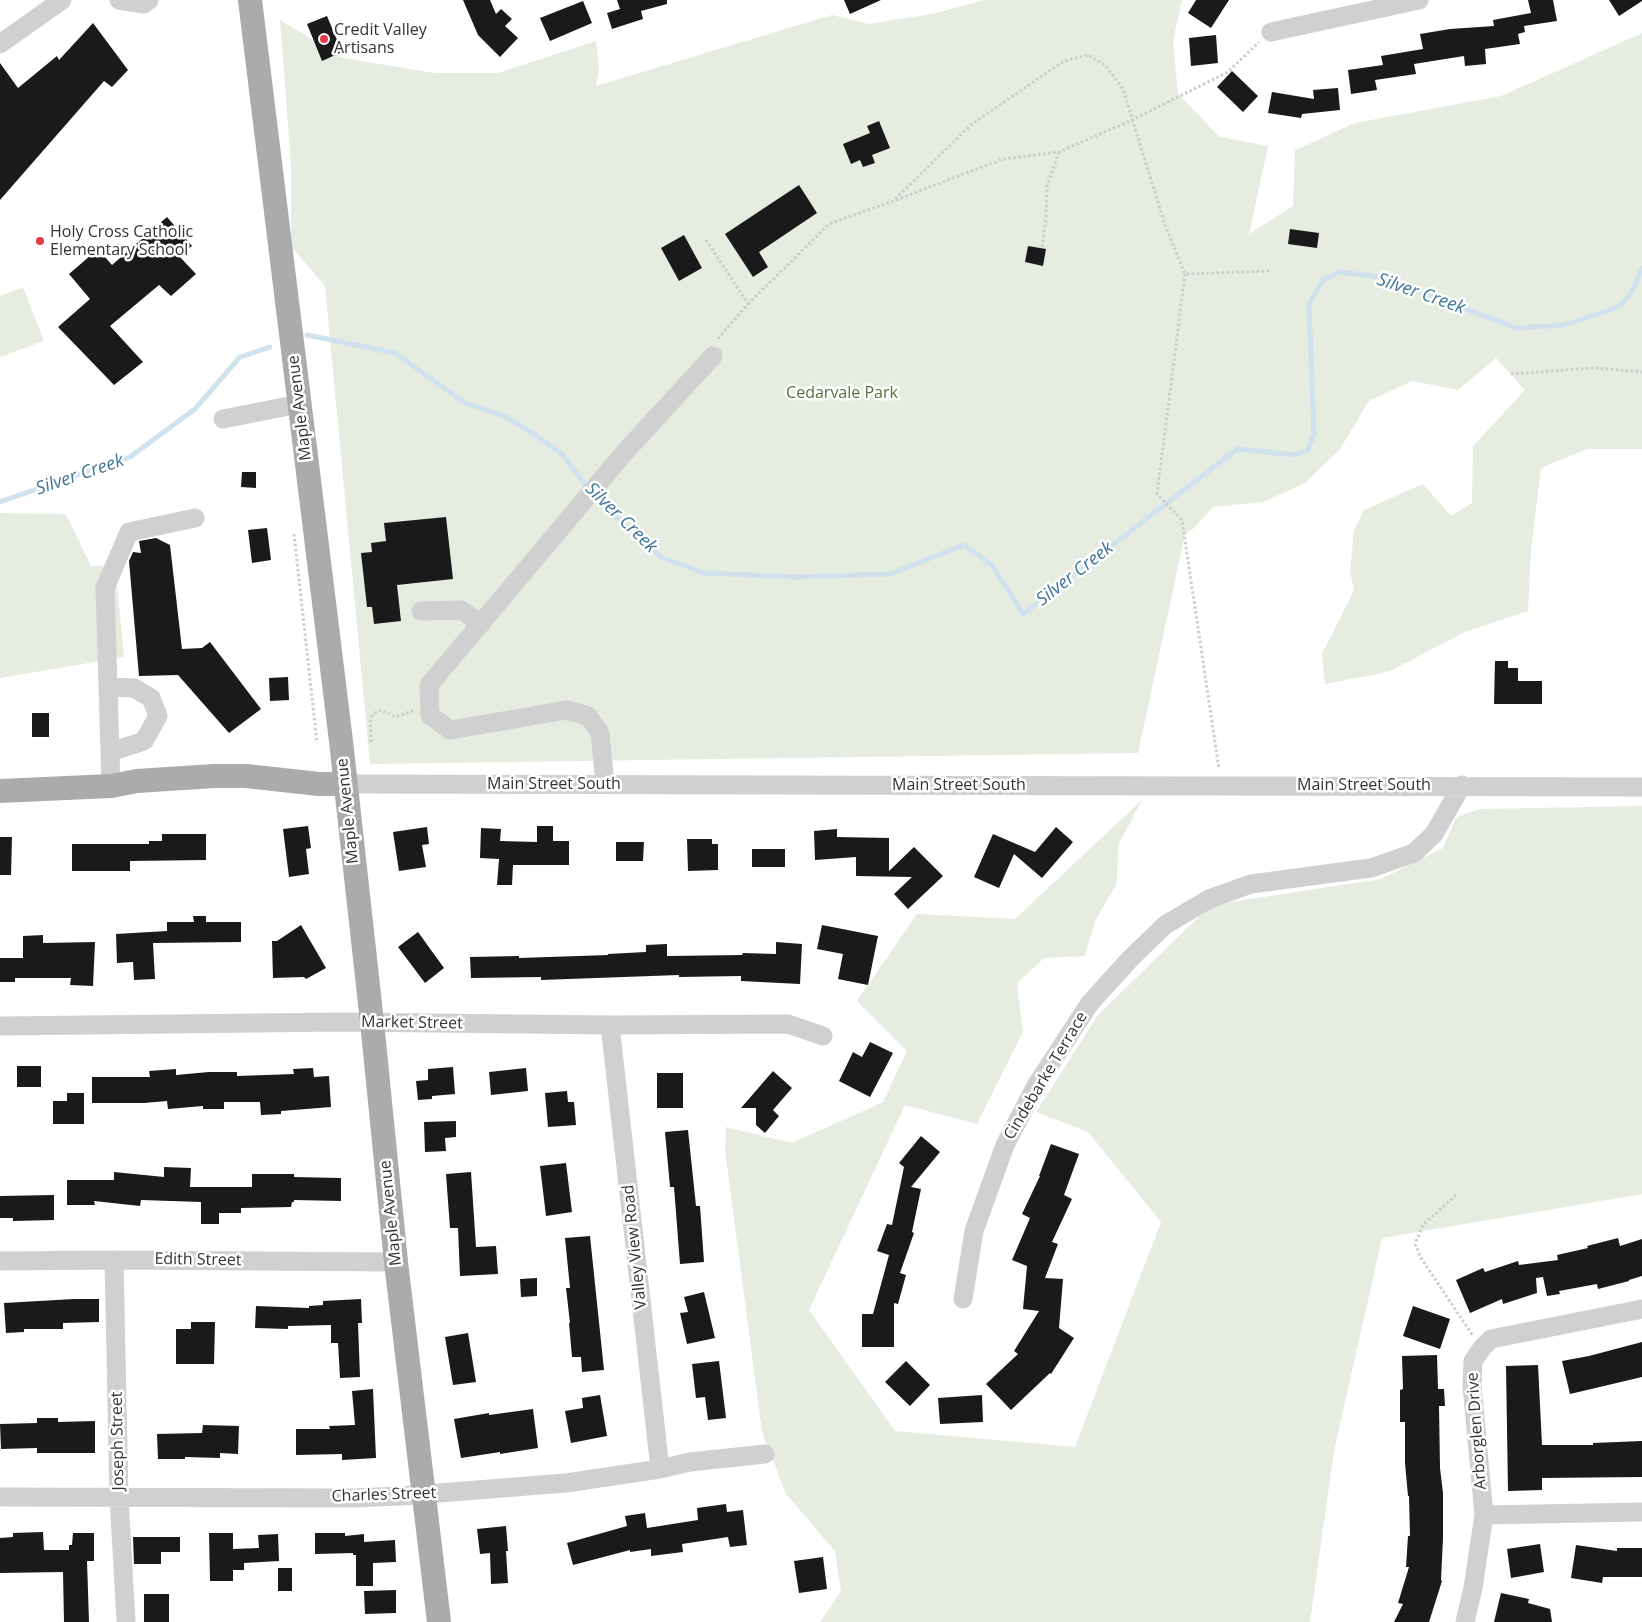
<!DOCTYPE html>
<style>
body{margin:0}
canvas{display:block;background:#fff}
</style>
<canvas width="1642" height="1622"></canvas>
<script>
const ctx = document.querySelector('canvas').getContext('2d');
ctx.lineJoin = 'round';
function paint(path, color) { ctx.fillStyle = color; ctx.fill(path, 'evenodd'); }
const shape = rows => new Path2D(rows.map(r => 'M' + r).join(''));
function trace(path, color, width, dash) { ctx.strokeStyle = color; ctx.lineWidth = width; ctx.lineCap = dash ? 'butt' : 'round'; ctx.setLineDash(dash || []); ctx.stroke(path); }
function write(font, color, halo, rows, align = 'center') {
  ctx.font = font + ' "Open Sans",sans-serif'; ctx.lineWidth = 5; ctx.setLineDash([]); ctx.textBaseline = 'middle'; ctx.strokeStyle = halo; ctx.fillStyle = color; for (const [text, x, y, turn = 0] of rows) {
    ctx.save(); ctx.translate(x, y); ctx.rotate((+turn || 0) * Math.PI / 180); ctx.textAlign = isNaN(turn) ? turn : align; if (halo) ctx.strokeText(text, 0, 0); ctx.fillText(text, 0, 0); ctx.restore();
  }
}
paint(shape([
 [983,0,1182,0,1173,41,1178,94,1220,137,1268,146,1249,234,1293,206,1295,150,1355,123,1501,96,1642,33,1642,449,1587,449,1541,468,1531,550,1528,611,1465,632,1388,672,1325,684,1322,654,1354,590,1350,572,1354,530,1364,510,1423,484,1451,516,1472,503,1473,446,1525,390,1496,358,1458,390,1412,381,1369,401,1340,449,1305,483,1263,502,1213,507,1193,529,1185,534,1138,753,370,764,325,286,291,246,291,165,280,20,343,58,434,73,498,73,596,41,599,69,596,86,832,15,869,24,937,13],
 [23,287,44,341,0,357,0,296],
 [0,513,66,514,91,566,115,565,124,657,0,678],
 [1142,800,1119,844,1116,885,1095,921,1085,956,1044,958,1017,983,1023,1032,977,1124,905,1105,809,1310,895,1431,1075,1447,1161,1222,1088,1132,1036,1112,1098,1015,1211,905,1381,879,1443,848,1455,820,1461,815,1481,809,1642,806,1642,1194,1382,1238,1334,1451,1310,1622,820,1622,841,1591,835,1551,786,1494,762,1432,725,1150,726,1127,792,1143,883,1102,907,1051,857,1001,917,914,1015,919]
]), '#e6ecdf');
trace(shape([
 [307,335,395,353,465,403,504,416,534,434,562,454,595,498,661,557,704,573,796,577,890,574,964,545,992,565,1023,614,1237,449,1295,455,1308,450,1314,433,1309,305,1323,280,1340,272,1379,277,1517,328,1564,325,1618,307,1631,294,1642,268],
 [0,502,130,457,195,409,240,357,270,347]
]), '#cfe2ee', 5);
paint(shape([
 [463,0,490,0,496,14,501,9,512,19,505,26,518,38,500,57,478,35],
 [617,0,667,0,667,4,641,11,643,19,612,29,607,13,620,9],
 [844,0,881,0,850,14],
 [1196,0,1229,0,1211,28,1188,13],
 [1528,0,1553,0,1557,21,1524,26,1525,32,1518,34,1520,44,1485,49,1486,64,1465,66,1464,56,1414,64,1416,74,1375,80,1377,90,1351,94,1348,70,1383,65,1381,56,1423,49,1420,34,1450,29,1494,26,1493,20,1531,13],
 [1609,0,1642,0,1642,1,1619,16],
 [583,1,592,23,550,41,540,18],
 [327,16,342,52,322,61,307,24],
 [93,23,128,70,112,87,104,81,0,200,0,63,18,88,57,56,59,60],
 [1216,35,1218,63,1191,66,1189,38],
 [1232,71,1258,96,1243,112,1217,87],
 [1338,88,1340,110,1302,114,1301,118,1268,113,1272,92,1314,99,1313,90],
 [879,121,890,148,872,155,875,163,863,167,860,160,851,164,843,144,870,133,867,126],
 [799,185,817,213,759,252,768,267,753,277,725,234],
 [167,217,192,246,179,256,196,274,171,296,159,285,110,326,143,362,114,385,58,327,90,299,69,274,98,249,112,265],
 [1290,229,1319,233,1317,248,1288,244],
 [684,235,702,268,679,281,661,248],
 [1028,246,1046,249,1043,266,1025,262],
 [242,472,256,472,256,488,241,487],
 [446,517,453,579,397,585,401,621,374,624,372,607,367,607,361,553,372,552,371,543,386,541,384,523],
 [267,528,271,560,252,563,248,530],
 [156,538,170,545,182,649,202,648,210,642,261,709,229,733,178,675,139,676,129,561,133,552,141,553,139,541],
 [1495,661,1508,661,1508,668,1518,668,1518,681,1542,681,1542,704,1494,704],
 [288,677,289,700,270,701,269,678],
 [32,713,49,713,49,737,32,737],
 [308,826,311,848,306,849,309,874,289,877,283,829],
 [537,826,553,826,553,841,569,841,569,865,513,865,512,885,497,885,499,859,480,858,481,828,501,829,500,841,537,842],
 [427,827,429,844,422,845,426,867,399,871,393,832],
 [1056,827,1073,842,1042,878,1014,854,999,888,974,877,993,834,1035,852],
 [837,829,837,837,889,838,889,871,914,847,943,876,908,909,894,894,912,877,856,876,856,857,815,860,814,831],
 [162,834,206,834,206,860,130,861,130,871,72,871,72,844,149,844,149,841,162,841],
 [0,837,12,837,11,875,0,875],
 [687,839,712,839,712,844,718,844,718,870,688,871],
 [616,842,644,842,643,861,616,861],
 [752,849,785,849,785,867,752,867],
 [193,916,206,916,206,922,241,922,241,942,153,943,155,979,134,980,133,962,117,963,116,934,167,931,167,922,194,922],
 [301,925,326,968,306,979,304,977,273,978,272,941,277,941],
 [822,925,878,936,868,985,838,979,843,954,817,949],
 [418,932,444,968,425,983,398,947],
 [43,935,43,943,95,942,93,986,70,985,71,978,15,978,15,982,0,982,0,958,23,958,23,936],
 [776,942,802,944,800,984,741,981,741,976,679,977,679,975,541,980,541,977,471,978,470,957,519,956,519,958,608,955,608,954,646,952,646,945,667,944,667,956,742,955,743,953,776,954],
 [870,1042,893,1053,870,1097,839,1081,853,1052,862,1057],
 [17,1066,41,1066,41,1087,17,1087],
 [453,1067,455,1094,432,1096,432,1099,418,1100,416,1081,428,1080,428,1069],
 [313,1068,314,1077,329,1076,331,1107,281,1111,281,1114,261,1115,260,1102,224,1102,224,1109,203,1109,203,1106,168,1109,167,1101,144,1103,92,1103,92,1077,150,1077,149,1071,176,1069,176,1075,209,1072,237,1072,237,1076,294,1074,293,1069],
 [526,1068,528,1091,491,1095,489,1072],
 [773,1071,792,1088,773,1110,779,1116,765,1133,756,1125,756,1108,741,1108],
 [657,1073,683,1073,683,1108,657,1108],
 [567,1091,568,1102,574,1102,576,1125,548,1127,545,1093],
 [67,1093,84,1093,84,1124,53,1124,53,1101,67,1101],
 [456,1121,456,1137,445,1138,446,1151,425,1152,424,1122],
 [688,1130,696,1206,700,1206,704,1262,680,1264,674,1187,670,1187,665,1132],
 [921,1136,940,1152,911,1187,921,1189,912,1232,914,1233,900,1273,906,1275,898,1304,894,1303,894,1347,862,1347,862,1314,873,1314,889,1255,877,1251,887,1224,892,1225,904,1167,899,1163],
 [1051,1144,1079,1154,1064,1195,1072,1199,1052,1242,1058,1244,1045,1278,1063,1279,1059,1328,1074,1338,1051,1374,1050,1373,1011,1410,986,1384,1018,1354,1014,1351,1039,1311,1023,1309,1027,1266,1012,1260,1030,1218,1022,1214,1040,1176,1039,1176],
 [566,1163,572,1212,546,1216,540,1166],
 [164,1167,191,1168,190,1187,252,1187,252,1174,294,1174,294,1177,341,1178,341,1201,294,1200,294,1202,292,1202,291,1207,241,1208,241,1213,219,1213,219,1224,201,1224,201,1202,141,1200,140,1206,94,1201,95,1205,67,1205,67,1180,114,1180,114,1172,164,1177],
 [471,1172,476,1247,496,1246,498,1274,460,1276,458,1228,450,1228,446,1174],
 [54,1195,54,1220,13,1221,13,1218,0,1218,0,1196],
 [590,1236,604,1370,582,1372,581,1357,572,1357,569,1323,570,1323,566,1288,570,1288,565,1238],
 [1618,1238,1620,1246,1642,1239,1642,1276,1629,1280,1629,1281,1598,1289,1597,1284,1559,1291,1560,1294,1547,1296,1543,1277,1536,1278,1537,1293,1503,1304,1502,1299,1470,1313,1456,1280,1483,1268,1485,1272,1518,1261,1519,1265,1558,1260,1557,1255,1588,1248,1587,1246],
 [537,1278,537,1296,521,1297,520,1279],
 [704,1292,715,1338,687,1344,680,1313,688,1312,684,1297],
 [74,1299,99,1299,99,1322,63,1323,63,1329,24,1329,24,1332,6,1333,4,1303],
 [361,1299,362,1323,358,1323,360,1377,340,1378,338,1343,331,1343,331,1325,288,1326,288,1329,255,1328,256,1306,309,1308,309,1306,323,1305,323,1301],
 [1413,1306,1450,1319,1440,1349,1403,1336],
 [191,1322,215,1322,214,1364,176,1364,176,1329,191,1329],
 [468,1333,476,1382,453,1385,445,1337],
 [1642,1342,1642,1377,1570,1394,1562,1361,1589,1356],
 [1437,1355,1438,1389,1444,1389,1445,1406,1439,1406,1440,1468,1443,1493,1443,1538,1441,1580,1442,1581,1429,1622,1394,1622,1403,1604,1398,1603,1409,1567,1406,1567,1408,1536,1410,1536,1409,1496,1408,1496,1405,1463,1405,1422,1400,1422,1400,1390,1403,1389,1402,1356],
 [719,1361,726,1418,708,1420,705,1397,696,1398,692,1364],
 [906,1361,930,1385,910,1406,885,1382],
 [1538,1365,1542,1445,1593,1445,1593,1443,1642,1441,1642,1477,1542,1478,1542,1490,1508,1491,1506,1366],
 [373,1389,376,1458,342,1460,342,1454,296,1455,296,1429,330,1429,329,1426,355,1425,352,1391],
 [600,1395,607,1436,571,1443,565,1411,583,1408,582,1398],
 [982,1395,983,1422,940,1424,938,1398],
 [533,1409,538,1448,500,1454,500,1452,461,1458,454,1419,489,1413,489,1415],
 [37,1418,58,1418,58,1422,95,1421,95,1453,37,1453,37,1448,1,1449,0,1424,37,1423],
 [203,1425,239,1426,238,1454,220,1453,220,1458,185,1457,185,1459,158,1459,157,1434,202,1433],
 [726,1504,727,1512,743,1510,747,1545,730,1547,728,1537,682,1544,683,1552,651,1556,651,1549,630,1552,630,1550,573,1565,567,1543,627,1526,625,1516,645,1513,647,1528,698,1520,697,1508],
 [506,1526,508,1551,506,1551,508,1583,491,1584,490,1553,480,1554,477,1529],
 [43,1532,44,1550,69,1550,69,1545,72,1545,73,1533,94,1533,94,1561,87,1561,89,1622,64,1622,63,1572,0,1573,0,1538,13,1537,13,1533],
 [209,1533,233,1533,233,1549,259,1548,258,1535,278,1534,279,1561,244,1563,244,1570,233,1570,233,1581,210,1581],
 [315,1533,345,1533,345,1536,364,1534,364,1542,395,1540,396,1562,373,1563,373,1586,356,1586,356,1555,353,1555,353,1553,315,1554],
 [133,1537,180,1537,180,1552,161,1552,161,1564,134,1564],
 [1540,1544,1544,1572,1511,1578,1507,1549],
 [1576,1545,1617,1551,1617,1548,1642,1548,1642,1577,1603,1577,1602,1583,1571,1578],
 [823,1557,827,1589,799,1593,794,1561],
 [278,1568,292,1568,292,1591,278,1591],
 [396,1590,396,1613,365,1614,364,1591],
 [1501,1593,1529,1599,1528,1603,1550,1609,1552,1622,1494,1622],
 [144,1594,169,1594,169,1622,144,1622]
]), '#1a1a1a');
trace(shape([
 [896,200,1003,159,1059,152,1132,120,1228,72,1259,42],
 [706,240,748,304,716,341],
 [1042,247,1046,217,1047,186,1059,152],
 [1185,274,1157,494,1182,520,1219,769],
 [748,304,829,224,893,201,972,124,1064,61,1088,55,1105,65,1123,89,1165,225,1185,274,1269,271],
 [1511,374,1595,368,1642,372],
 [294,534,317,743],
 [371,742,370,722,373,714,381,710,396,717,415,710],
 [1456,1195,1423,1225,1415,1244,1421,1258,1473,1336]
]), '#cdcdcd', 3, [2.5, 2.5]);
trace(shape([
 [119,0,144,4,149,0],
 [1271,32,1419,0],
 [0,44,62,0],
 [223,419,299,404],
 [421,611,461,610,481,624],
 [108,687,134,688,151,698,158,716,144,741,110,752],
 [345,784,1642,787],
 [605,784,600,733,588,716,567,710,450,730,430,715,429,685,624,453,713,356],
 [111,786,105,588,129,532,195,518],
 [610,1025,660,1469],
 [0,1026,343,1022,610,1025,788,1024,823,1036],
 [114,1260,119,1497,126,1622],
 [0,1261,114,1260,396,1262],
 [963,1299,974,1231,1005,1145,1037,1084,1090,1003,1130,959,1165,925,1209,899,1251,884,1371,868,1414,853,1434,834,1462,785],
 [0,1497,353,1498,401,1496,566,1483,660,1469,690,1462,765,1454],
 [1484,1515,1642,1512],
 [1465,1622,1473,1588,1484,1515,1472,1386,1473,1361,1482,1348,1491,1339,1642,1309]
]), '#d0d0d0', 19);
trace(shape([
 [250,0,341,741,372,1022,396,1262,439,1622],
 [0,791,111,786,137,781,214,776,246,776,319,784,345,784]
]), '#ababab', 24);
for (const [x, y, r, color] of [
 [324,39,5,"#e63946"],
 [40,241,5,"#e63946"]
]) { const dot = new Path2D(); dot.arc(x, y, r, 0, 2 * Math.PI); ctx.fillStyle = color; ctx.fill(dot); trace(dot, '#fff', 2); }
write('16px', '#333', '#fff', [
 ["Credit Valley",334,30],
 ["Artisans",334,48],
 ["Holy Cross Catholic",50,232],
 ["Elementary School",50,250]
], 'left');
write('16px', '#56703f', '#fff', [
 ["Cedarvale Park",842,393]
]);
write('16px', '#333', '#fff', [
 ["Maple Avenue",300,408,-97],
 ["Main Street South",554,784],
 ["Main Street South",959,785],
 ["Main Street South",1364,785],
 ["Maple Avenue",348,811,-96],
 ["Market Street",412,1023,1],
 ["Cindebarke Terrace",1046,1076,-59],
 ["Maple Avenue",391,1213,-96],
 ["Valley View Road",635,1247,-96],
 ["Edith Street",198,1260,1],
 ["Arborglen Drive",1477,1431,-94],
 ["Joseph Street",118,1441,-91],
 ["Charles Street",384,1495,-2]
]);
write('italic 18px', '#3f7597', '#fff', [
 ["Silver Creek",1421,294,19],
 ["Silver Creek",80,475,-19],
 ["Silver Creek",621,518,44],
 ["Silver Creek",1075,574,-38]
]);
</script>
